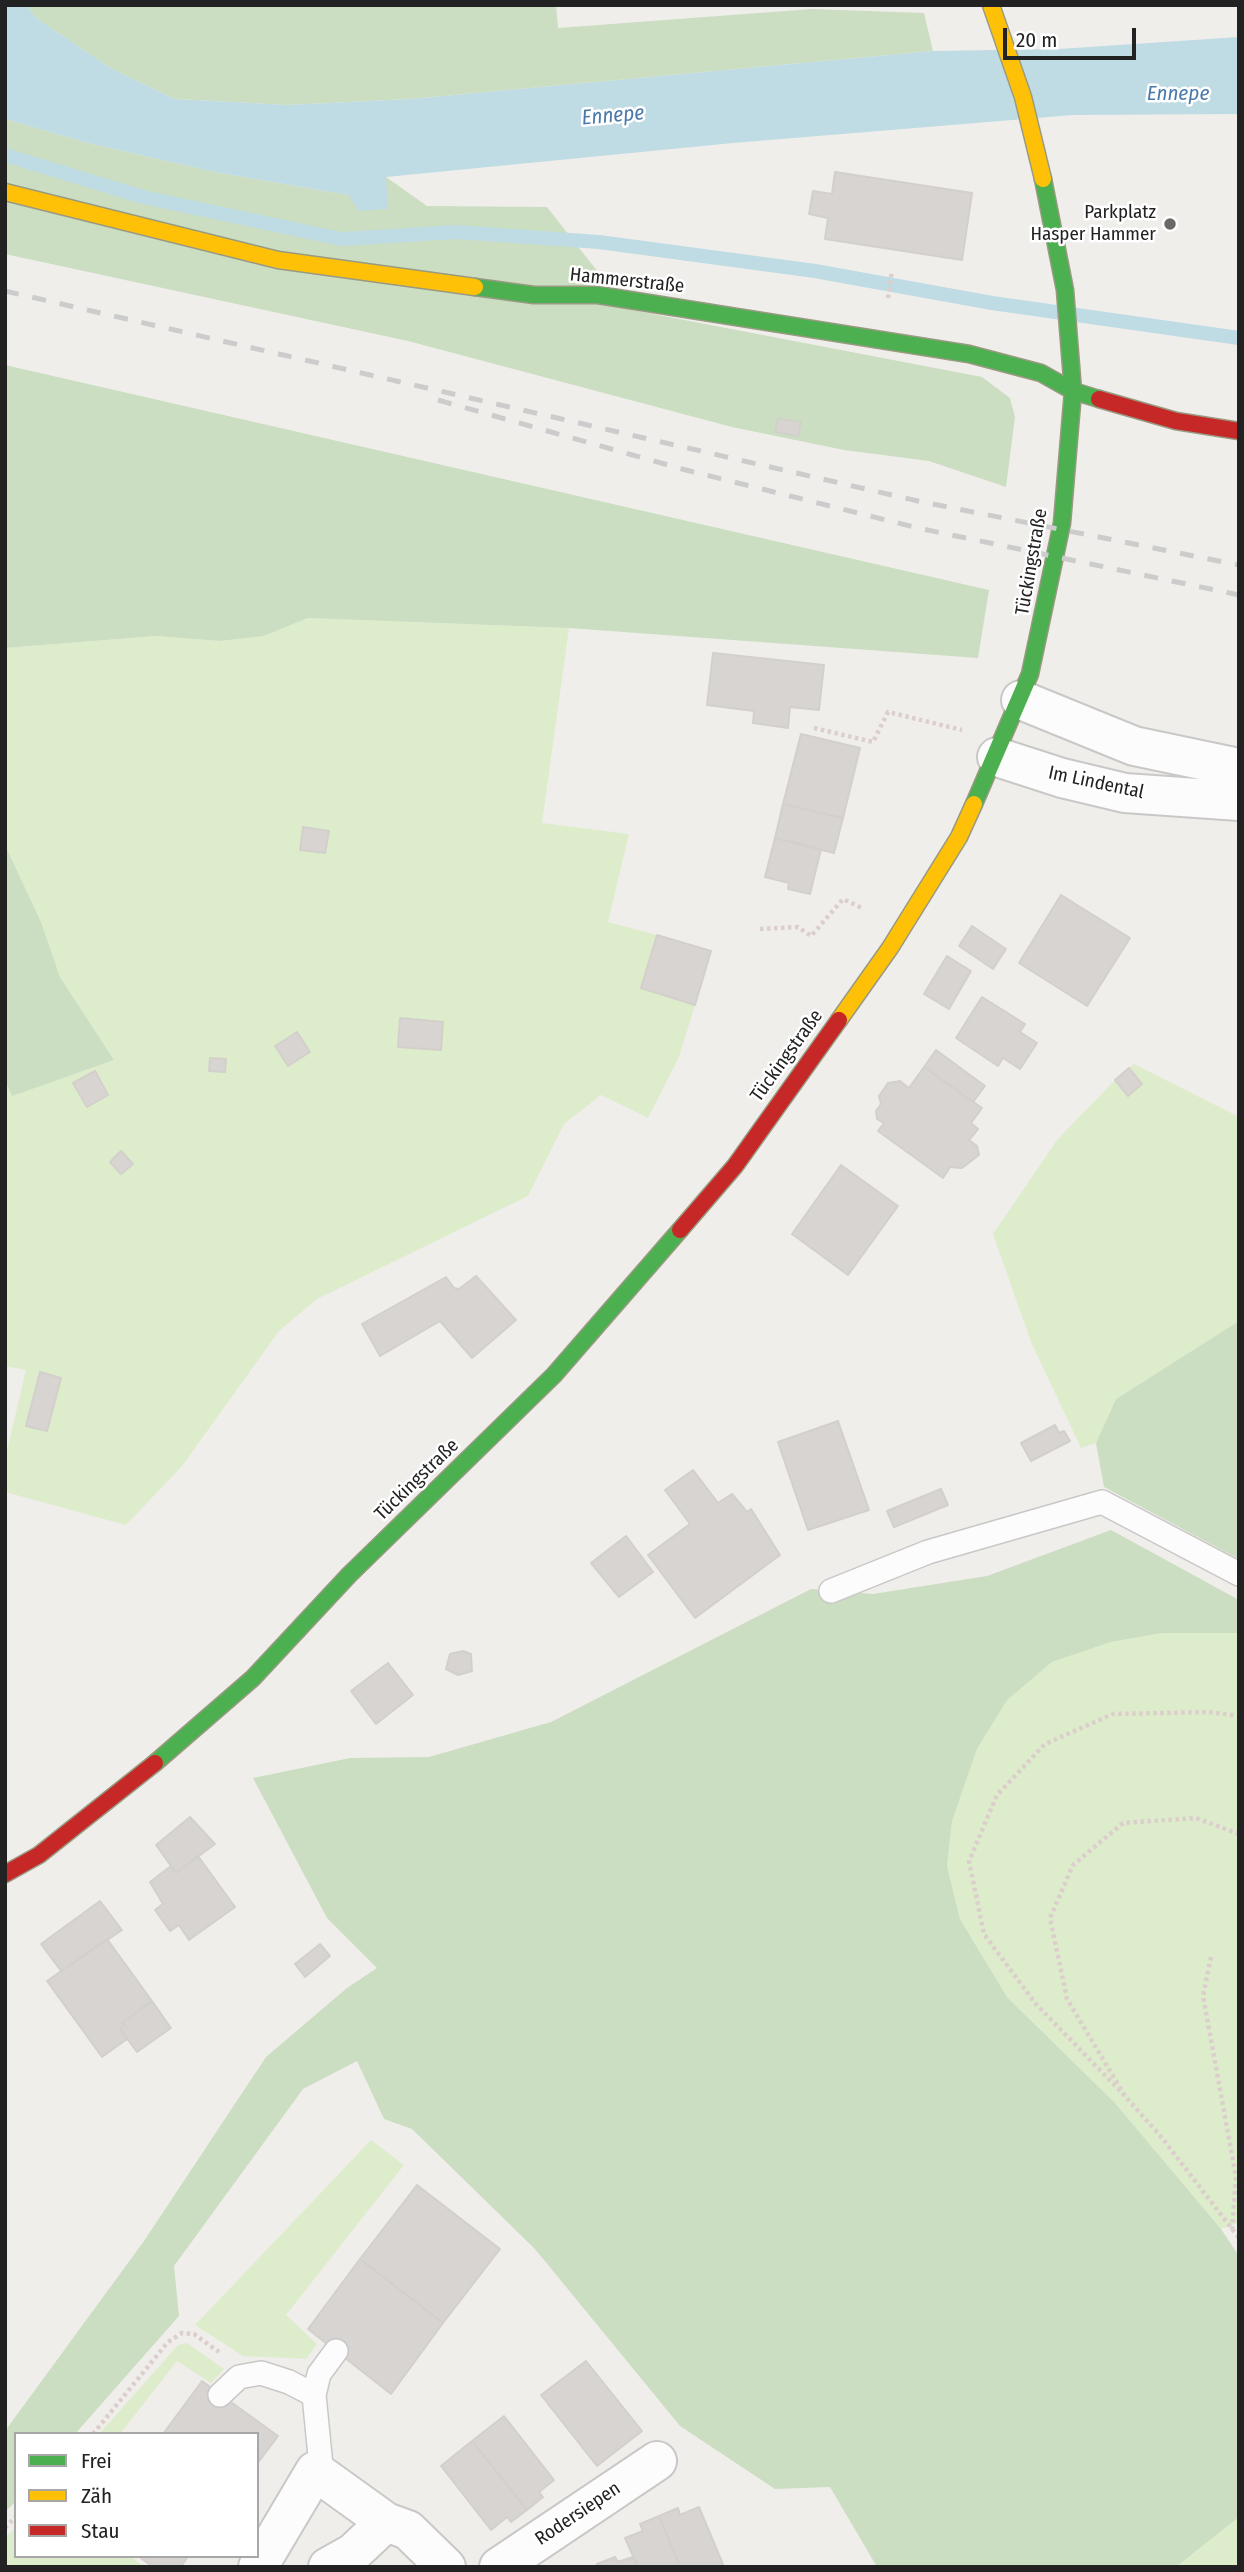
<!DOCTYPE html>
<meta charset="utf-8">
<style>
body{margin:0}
#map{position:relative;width:1244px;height:2572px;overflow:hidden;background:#f0eeeb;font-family:"Fira Sans Condensed",sans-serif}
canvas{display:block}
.frame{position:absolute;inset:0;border:7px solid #222;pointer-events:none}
.legend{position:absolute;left:14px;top:2432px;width:245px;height:126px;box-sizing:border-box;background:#fff;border:2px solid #a7a7a7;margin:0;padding:9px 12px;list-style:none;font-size:21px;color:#222}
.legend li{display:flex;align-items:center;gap:14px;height:35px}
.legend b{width:35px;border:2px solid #a7a7a7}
.scale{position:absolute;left:1003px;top:28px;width:133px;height:32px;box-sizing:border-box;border:4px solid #222;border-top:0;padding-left:9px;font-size:21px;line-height:24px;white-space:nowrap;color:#222;-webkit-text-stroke:5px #fff;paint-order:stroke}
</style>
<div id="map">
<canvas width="1244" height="2572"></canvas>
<div class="frame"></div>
<ul class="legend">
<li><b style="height:9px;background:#4caf50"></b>Frei</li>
<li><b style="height:9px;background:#ffc107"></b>Zäh</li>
<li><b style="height:9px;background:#c62828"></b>Stau</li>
</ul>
<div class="scale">20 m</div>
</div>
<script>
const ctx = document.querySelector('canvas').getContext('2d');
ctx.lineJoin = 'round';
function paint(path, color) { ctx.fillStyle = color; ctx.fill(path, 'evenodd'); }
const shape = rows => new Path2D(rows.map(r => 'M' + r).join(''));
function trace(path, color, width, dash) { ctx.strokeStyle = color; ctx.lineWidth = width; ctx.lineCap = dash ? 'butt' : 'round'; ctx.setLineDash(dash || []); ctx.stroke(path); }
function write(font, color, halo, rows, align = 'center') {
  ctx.font = font + ' "Fira Sans Condensed",sans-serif'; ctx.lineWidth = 5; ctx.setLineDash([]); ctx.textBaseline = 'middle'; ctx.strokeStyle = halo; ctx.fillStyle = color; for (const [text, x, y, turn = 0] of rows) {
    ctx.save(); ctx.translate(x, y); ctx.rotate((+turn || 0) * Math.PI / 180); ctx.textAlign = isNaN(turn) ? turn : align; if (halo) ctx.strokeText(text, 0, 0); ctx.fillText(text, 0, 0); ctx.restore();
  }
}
paint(shape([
 [308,618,569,628,542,823,629,834,608,922,657,935,641,988,695,1005,679,1057,648,1118,601,1095,564,1124,528,1196,317,1299,279,1331,182,1466,126,1525,5,1492,5,1459,26,1370,5,1366,5,1080,12,1095,114,1060,60,977,41,922,5,845,5,648,156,636,220,641,264,636],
 [1134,1064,1239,1117,1239,1321,1116,1399,1096,1443,1081,1448,1031,1342,993,1234,1057,1140,1115,1080,1128,1095,1142,1084,1129,1068],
 [1162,1633,1239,1633,1239,2223,1221,2229,1115,2103,1007,1997,960,1919,947,1866,952,1821,977,1749,1006,1700,1052,1662,1111,1642],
 [371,2140,404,2165,286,2315,317,2344,306,2359,243,2356,195,2325],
 [187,2343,224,2369,211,2383,177,2361,120,2434,99,2434,178,2345],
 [1239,2517,1239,2567,1176,2567],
 [16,2527,16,2556,131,2556,144,2567,5,2567,5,2538]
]), '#ddeccb');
paint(shape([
 [27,5,556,5,558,28,812,9,924,13,933,51,411,99,287,105,175,99,112,69,36,18],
 [5,119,88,143,215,172,348,195,386,177,427,206,547,207,627,309,982,377,1010,398,1015,417,1006,487,929,461,844,450,732,427,408,341,5,254],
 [5,365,989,590,978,658,569,628,308,618,264,636,220,641,156,636,5,648],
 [5,845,41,922,60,977,114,1060,12,1096,5,1080],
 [1239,1321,1239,1559,1104,1487,1096,1443,1116,1399],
 [1111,1530,1239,1600,1239,1633,1162,1633,1111,1642,1052,1662,1007,1700,977,1749,952,1821,947,1866,960,1919,1007,1997,1115,2103,1221,2229,1239,2256,1239,2517,1176,2567,877,2567,830,2487,775,2489,680,2426,535,2249,412,2129,384,2119,357,2061,303,2089,174,2266,179,2316,75,2434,16,2434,16,2501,5,2512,5,2431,144,2241,266,2057,347,1988,377,1968,327,1918,253,1778,350,1758,429,1757,551,1722,811,1589,873,1594,987,1576]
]), '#cbdec1');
paint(shape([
 [5,5,27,5,36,18,112,69,175,99,287,105,411,99,933,51,1059,49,1239,37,1239,114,1073,115,733,143,386,177,388,209,359,211,348,195,215,172,88,143,5,119]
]), '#bfdbe3');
trace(shape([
 [5,155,143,197,341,239,456,232,599,242,815,271,992,303,1239,338]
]), '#bfdbe3', 14);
const building = shape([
 [835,172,972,193,962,260,825,239,828,218,809,214,813,191,832,194,835,172],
 [778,419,801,422,798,436,775,432,778,419],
 [713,653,824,665,819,710,790,707,788,728,753,723,754,711,707,705,713,653],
 [801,734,860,748,843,818,783,804,801,734],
 [783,804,843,818,834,853,775,838,783,804],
 [303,827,329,831,325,853,300,850,303,827],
 [775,838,821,849,810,894,788,889,789,883,765,877,775,838],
 [1061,895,1130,938,1087,1006,1019,963,1061,895],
 [972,926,1006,949,993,969,959,946,972,926],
 [657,935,711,951,695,1005,641,988,657,935],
 [947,956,971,971,949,1009,924,994,947,956],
 [982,997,1025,1024,1020,1032,1037,1043,1020,1069,1003,1058,998,1066,956,1038,982,997],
 [400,1018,443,1022,441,1050,398,1047,400,1018],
 [297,1032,310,1052,288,1066,275,1046,297,1032],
 [936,1050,985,1086,973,1102,924,1067,936,1050],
 [210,1058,226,1059,225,1072,209,1071,210,1058],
 [924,1067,982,1108,971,1123,978,1129,969,1140,977,1146,979,1155,962,1168,950,1167,943,1178,878,1131,884,1123,877,1119,876,1111,881,1104,879,1096,888,1083,900,1081,909,1088,924,1067],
 [1129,1068,1142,1084,1128,1096,1115,1080,1129,1068],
 [95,1071,108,1095,87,1107,73,1083,95,1071],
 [121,1151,133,1164,121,1174,110,1162,121,1151],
 [841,1165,898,1206,848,1275,792,1234,841,1165],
 [476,1276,516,1320,472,1358,440,1321,380,1356,362,1324,446,1277,454,1288,459,1289,476,1276],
 [40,1372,61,1378,47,1431,26,1426,40,1372],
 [838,1421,869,1510,808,1530,778,1442,838,1421],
 [1055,1425,1059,1433,1064,1431,1070,1441,1031,1461,1021,1443,1055,1425],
 [693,1470,718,1503,732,1494,747,1512,751,1509,780,1555,695,1618,648,1555,690,1524,665,1490,693,1470],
 [941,1489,948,1505,894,1527,887,1511,941,1489],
 [626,1536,653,1572,619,1597,591,1563,626,1536],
 [463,1651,471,1654,472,1671,458,1675,446,1669,450,1654,463,1651],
 [388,1663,413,1695,376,1724,351,1691,388,1663],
 [190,1817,215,1844,176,1873,156,1845,190,1817],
 [198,1856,235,1907,189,1940,179,1925,170,1931,155,1910,163,1904,150,1882,171,1866,176,1873,198,1856],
 [100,1901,122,1930,61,1971,41,1944,100,1901],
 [107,1939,152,2001,122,2023,125,2025,120,2029,127,2039,102,2057,47,1981,107,1939],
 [320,1944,330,1956,305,1977,295,1964,320,1944],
 [152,2001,171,2028,137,2052,120,2029,125,2025,122,2023,152,2001],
 [417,2185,500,2249,443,2323,360,2259,417,2185],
 [360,2259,443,2323,391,2394,308,2329,360,2259],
 [586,2361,642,2431,597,2466,541,2395,586,2361],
 [202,2381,278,2436,257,2464,257,2434,163,2434,202,2381],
 [504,2416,554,2480,539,2492,543,2497,527,2510,472,2441,504,2416],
 [472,2441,527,2510,511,2522,507,2517,491,2530,441,2466,472,2441],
 [699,2507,724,2567,680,2567,659,2516,678,2508,680,2515,699,2507],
 [659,2516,680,2567,638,2567,625,2538,643,2531,640,2524,659,2516],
 [138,2556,188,2556,181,2567,153,2567,138,2556],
 [615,2557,618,2562,633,2557,638,2567,598,2567,597,2564,615,2557]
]);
paint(building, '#d7d4d2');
trace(building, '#d3d0cc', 2);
const lane = shape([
 [831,1591,928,1552,1102,1502,1239,1574],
 [220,2395,239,2377,261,2373,289,2382,314,2395],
 [322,2476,314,2395,319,2374,336,2351]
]);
const street = shape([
 [1021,700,1134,746,1239,768],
 [997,757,1062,778,1125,793,1239,801],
 [386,2522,408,2530,446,2567],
 [258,2567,315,2471,386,2522,353,2553,328,2567],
 [499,2567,657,2461]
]);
const fast = shape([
 [475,287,534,295,598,295,969,354,1041,373,1073,391,1099,399],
 [974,804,1030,674,1062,523,1073,391,1065,290,1043,179],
 [155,1763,253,1678,349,1575,554,1375,680,1230]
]);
const slow = shape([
 [991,5,1023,97,1043,179],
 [5,192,278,260,475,287],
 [839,1020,890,948,959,837,974,804]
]);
const jam = shape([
 [1099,399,1176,421,1239,431],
 [680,1230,735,1166,839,1020],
 [5,1874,39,1855,155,1763]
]);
trace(lane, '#c9c8c7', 26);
trace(street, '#c9c8c7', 42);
trace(fast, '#999a82', 19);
trace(slow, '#999a82', 19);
trace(jam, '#999a82', 19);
trace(shape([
 [888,298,892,271],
 [814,728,873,742,888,712,962,730],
 [760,929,798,927,811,936,843,899,864,909],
 [1239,1834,1196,1818,1123,1823,1073,1865,1050,1918,1067,1999,1125,2096,1162,2138,1239,2238],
 [1211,1957,1203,1996,1236,2177,1232,2231],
 [1125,2096,1035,2003,984,1934,969,1861,997,1795,1045,1744,1113,1714,1209,1712,1239,1716],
 [93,2434,168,2342,182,2333,194,2334,219,2352],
 [5,2528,16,2516]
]), '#dccecd', 4.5, [3.5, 3.5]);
trace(lane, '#fdfcfc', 23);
trace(street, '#fdfcfc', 38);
trace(fast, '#4caf50', 16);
trace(slow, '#ffc107', 16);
trace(jam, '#c62828', 16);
trace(shape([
 [5,291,918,501,1239,565],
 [438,400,682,469,918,528,1239,595]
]), '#ccc', 5, [14, 14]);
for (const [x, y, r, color] of [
 [1170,224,7,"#6a6968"]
]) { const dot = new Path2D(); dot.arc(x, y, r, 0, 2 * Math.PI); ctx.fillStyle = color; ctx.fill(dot); trace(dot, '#fff', 2.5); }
write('19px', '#222', '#fff', [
 ["Parkplatz",1156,213],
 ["Hasper Hammer",1156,235]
], 'right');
write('19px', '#222', '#fff', [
 ["Hammerstraße",627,281,6],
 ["Tückingstraße",1032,562,-80],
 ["Im Lindental",1096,783,12],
 ["Tückingstraße",787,1056,-54],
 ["Tückingstraße",417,1480,-44],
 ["Rodersiepen",578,2514,-34]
]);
write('italic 21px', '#4a7aab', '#fff', [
 ["Ennepe",1178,94],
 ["Ennepe",613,116,-5]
]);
</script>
